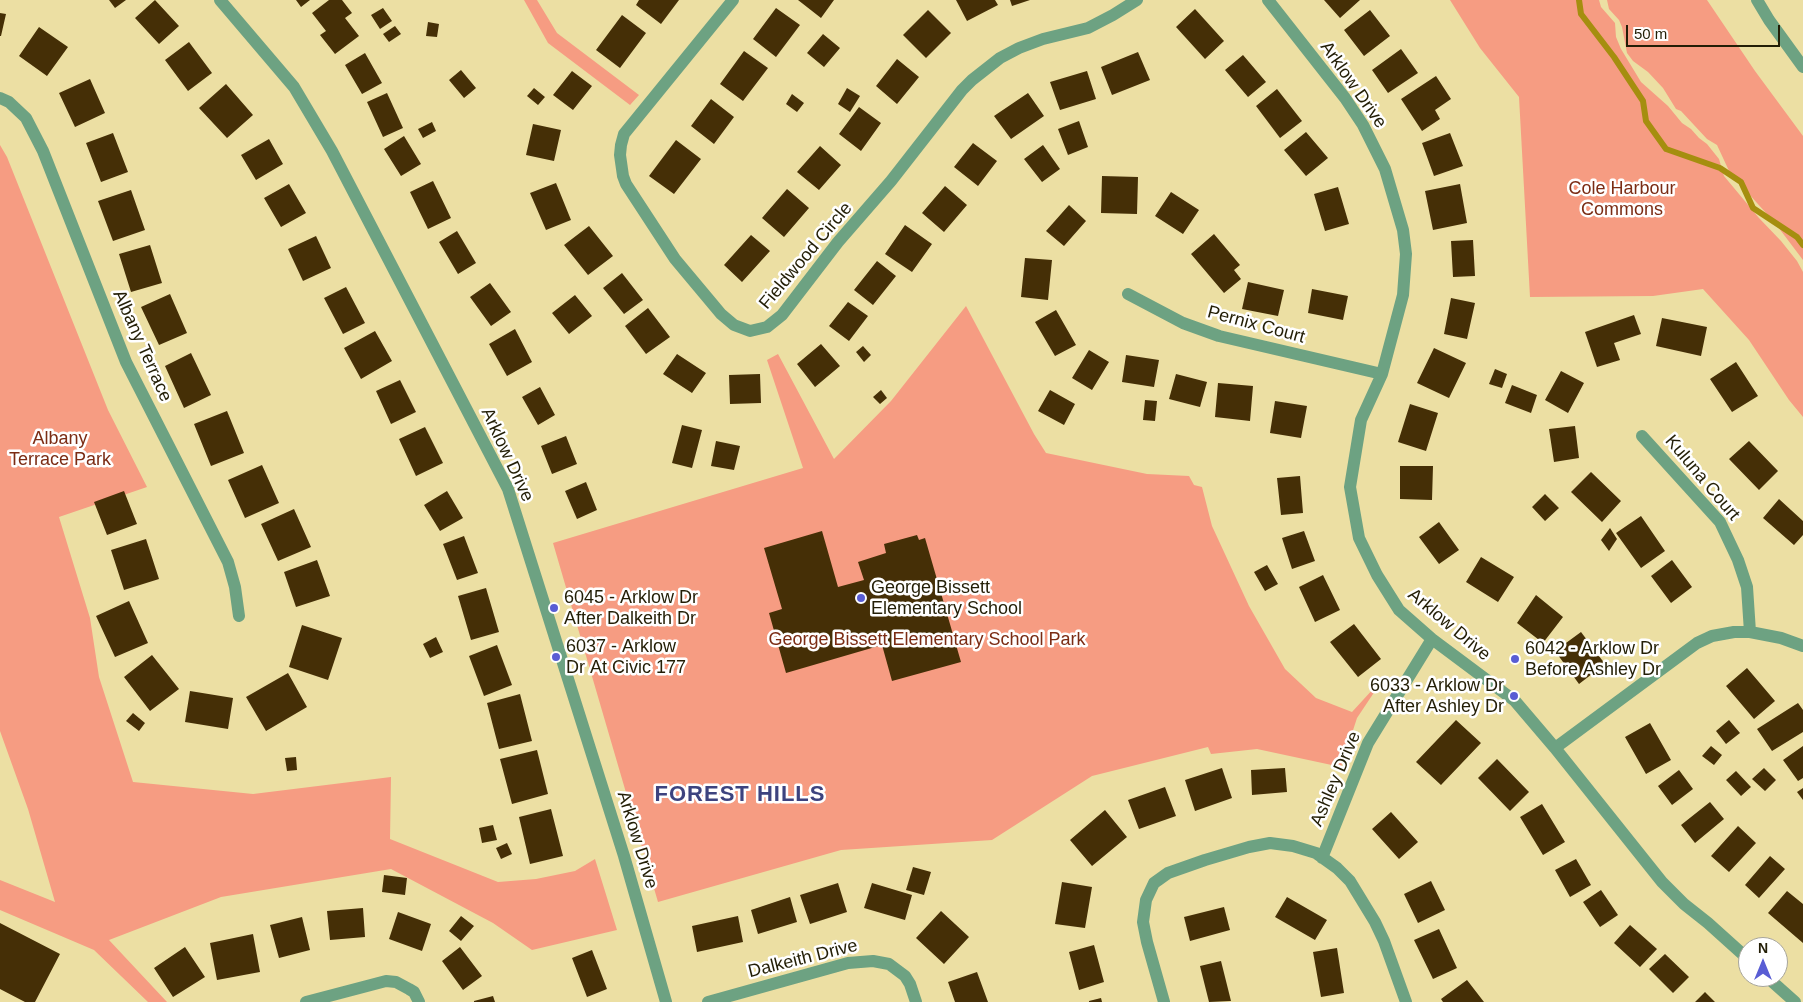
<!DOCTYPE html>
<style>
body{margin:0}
#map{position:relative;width:1803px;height:1002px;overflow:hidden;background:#ecdfa3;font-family:Helvetica,sans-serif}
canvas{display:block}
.north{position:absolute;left:1738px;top:937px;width:50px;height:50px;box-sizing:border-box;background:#fff;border:1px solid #a7a59b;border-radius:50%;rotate:0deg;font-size:14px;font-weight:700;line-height:20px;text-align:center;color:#231e06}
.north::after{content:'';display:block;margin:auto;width:18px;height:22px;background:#595dd4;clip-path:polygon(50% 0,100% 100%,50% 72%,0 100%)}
.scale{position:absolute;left:1626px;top:25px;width:154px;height:22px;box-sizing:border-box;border:2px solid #231e06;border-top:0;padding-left:6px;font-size:15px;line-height:18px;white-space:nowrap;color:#231e06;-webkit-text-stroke:4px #fff;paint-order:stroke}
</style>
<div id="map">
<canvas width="1803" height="1002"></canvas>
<div class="north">N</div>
<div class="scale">50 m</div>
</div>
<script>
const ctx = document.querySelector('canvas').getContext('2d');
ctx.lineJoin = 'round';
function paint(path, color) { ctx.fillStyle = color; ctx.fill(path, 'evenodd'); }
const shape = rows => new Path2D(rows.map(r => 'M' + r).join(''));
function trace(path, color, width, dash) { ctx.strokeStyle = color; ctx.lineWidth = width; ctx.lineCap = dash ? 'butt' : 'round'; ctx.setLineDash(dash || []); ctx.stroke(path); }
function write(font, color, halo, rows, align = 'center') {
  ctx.font = font + ' Helvetica,sans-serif'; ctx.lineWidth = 5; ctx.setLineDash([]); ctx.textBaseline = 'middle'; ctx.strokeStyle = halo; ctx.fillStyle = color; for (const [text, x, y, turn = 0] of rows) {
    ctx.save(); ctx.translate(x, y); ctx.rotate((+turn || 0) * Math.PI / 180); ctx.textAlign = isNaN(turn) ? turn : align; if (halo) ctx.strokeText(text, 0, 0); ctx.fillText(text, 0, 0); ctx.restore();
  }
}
paint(shape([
 [524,0,537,0,557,33,639,95,630,105,548,43],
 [1450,0,1599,0,1601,7,1615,23,1616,37,1621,49,1641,82,1668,106,1682,123,1691,129,1699,138,1707,144,1719,159,1724,176,1759,218,1781,241,1797,261,1803,272,1803,417,1789,400,1749,340,1703,289,1653,296,1530,297,1519,97,1480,48],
 [1607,0,1707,0,1755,71,1803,136,1803,260,1775,223,1730,173,1717,145,1707,139,1681,111,1676,109,1663,88,1648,72,1633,61,1627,53,1622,27,1619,20,1609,9],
 [0,145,7,157,108,410,147,487,59,517,90,618,99,677,133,782,253,794,391,777,390,839,498,882,536,879,575,871,595,859,617,930,532,950,493,923,391,869,221,897,109,940,167,1002,148,1002,94,950,0,910,0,880,55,902,28,809,0,731],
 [966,306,1034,434,1046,453,1147,474,1189,476,1194,485,1202,487,1212,526,1249,606,1285,669,1316,698,1352,712,1385,676,1357,718,1341,767,1257,749,1211,754,1208,747,1092,776,992,840,841,850,658,902,553,543,803,468,767,360,778,354,834,459,891,401]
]), '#f69c82');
trace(shape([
 [1579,0,1581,14,1614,57,1643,101,1646,121,1666,149,1720,168,1741,182,1753,208,1797,237,1803,245]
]), '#a58e0f', 6);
paint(shape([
 [109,0,126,0,115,8],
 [155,0,179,26,159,44,135,18],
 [296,0,310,0,301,7],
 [329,0,342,0,352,13,345,18,359,36,335,54,320,35,326,31,312,13],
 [639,0,679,0,661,24,636,5],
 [798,0,834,0,821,18],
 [956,0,995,0,998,5,967,21],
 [1010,0,1030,0,1012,6],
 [1324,0,1360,0,1340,18],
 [383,8,392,21,380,29,371,15],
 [776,8,800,25,776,57,753,39],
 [1195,9,1224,41,1205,59,1176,27],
 [928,10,951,33,926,58,903,35],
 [1370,10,1390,36,1364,56,1344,30],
 [0,13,6,14,1,36,0,36],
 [622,15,646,33,620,68,596,50],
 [428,22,439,24,437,37,426,36],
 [395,26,401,34,389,42,383,34],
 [39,27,68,47,47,76,19,56],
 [823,34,840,48,824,67,807,53],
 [189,42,212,73,188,91,165,60],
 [1401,49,1418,73,1388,93,1372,70],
 [744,51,768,68,743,101,720,84],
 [1138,52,1150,80,1112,95,1101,67],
 [365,53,382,83,362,94,345,65],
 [1243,55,1266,82,1248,97,1225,70],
 [897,59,919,77,897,104,876,86],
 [461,70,476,88,464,98,449,80],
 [572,71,592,86,573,110,553,95],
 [1087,71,1096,99,1060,110,1050,82],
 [1436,76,1451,99,1435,110,1440,119,1422,131,1401,99],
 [90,79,105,113,75,127,59,93],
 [226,84,253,115,227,138,199,108],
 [534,88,545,97,538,105,527,96],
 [847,88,860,96,850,112,838,104],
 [1277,89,1302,121,1280,138,1256,106],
 [387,93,403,128,383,137,367,102],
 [1028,93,1044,116,1011,139,994,116],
 [792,94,804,103,797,112,786,104],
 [711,99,734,117,714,144,691,126],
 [859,107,881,123,861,151,839,134],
 [1079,121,1088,147,1068,155,1058,129],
 [432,122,436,131,423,138,418,129],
 [533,124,561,130,554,161,526,155],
 [1306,132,1328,158,1306,176,1284,150],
 [113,133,128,172,101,182,86,143],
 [1450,133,1463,166,1434,176,1422,143],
 [404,136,421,164,401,176,384,149],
 [269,139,283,164,256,180,241,155],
 [676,140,701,159,674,194,649,176],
 [973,143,997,161,978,186,954,167],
 [1043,145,1060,169,1042,182,1024,159],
 [820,146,841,165,819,190,797,172],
 [1102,176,1138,177,1137,214,1101,213],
 [433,181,451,218,428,229,410,192],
 [556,183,571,220,546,230,530,193],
 [289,184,306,213,281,227,264,198],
 [1460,184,1467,223,1433,230,1425,191],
 [945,186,967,205,944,232,922,213],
 [1338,187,1349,224,1325,231,1314,194],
 [787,189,809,208,784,237,762,218],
 [131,190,145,230,113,241,98,201],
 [1171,192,1199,210,1183,234,1155,216],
 [1069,205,1086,221,1064,246,1046,231],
 [905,225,932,244,912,272,885,254],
 [589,226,613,256,588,275,564,245],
 [457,231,476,263,458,274,439,242],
 [1214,234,1240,265,1234,270,1241,279,1224,293,1191,254],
 [751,235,770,251,742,282,724,265],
 [316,236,331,268,303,281,288,249],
 [1473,240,1475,276,1453,277,1451,241],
 [150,245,162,283,131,292,119,254],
 [1025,258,1052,260,1048,300,1021,297],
 [877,261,896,276,873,305,854,290],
 [622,273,643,300,624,314,603,288],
 [1248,282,1284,290,1278,316,1242,309],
 [490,283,511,312,491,326,470,297],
 [346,287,365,323,343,334,324,298],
 [1312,289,1348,296,1343,320,1308,313],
 [170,294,187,333,159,345,141,307],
 [575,295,592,316,569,334,552,313],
 [1451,298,1475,303,1467,339,1444,334],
 [848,302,868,316,849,341,829,326],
 [648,308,670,337,646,354,625,326],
 [1056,310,1076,345,1055,356,1035,322],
 [1634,315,1641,334,1614,343,1620,360,1597,367,1585,332],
 [1662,318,1707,327,1701,356,1656,346],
 [515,329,532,362,507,376,489,344],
 [375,331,392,361,361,379,344,348],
 [821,344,840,366,815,387,797,364],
 [863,346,871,355,864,362,856,352],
 [1434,348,1466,363,1449,398,1417,383],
 [1089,350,1109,362,1092,390,1072,378],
 [191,353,211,395,184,408,165,366],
 [677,354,706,373,692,393,663,374],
 [1126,355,1159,360,1154,387,1122,382],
 [1736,362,1758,396,1732,412,1710,379],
 [1495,369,1507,374,1502,388,1489,384],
 [1561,371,1584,383,1568,413,1545,400],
 [760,374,761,403,730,404,729,375],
 [1176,374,1207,382,1200,407,1169,399],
 [400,380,416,412,391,424,376,391],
 [1218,383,1253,386,1250,421,1215,417],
 [1512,385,1537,395,1531,413,1505,403],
 [540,387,555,415,538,425,522,397],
 [881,390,887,398,880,404,873,397],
 [1050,390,1075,404,1064,425,1038,411],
 [1145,400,1157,401,1155,421,1143,420],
 [1275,401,1307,406,1301,438,1270,433],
 [1410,404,1438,413,1426,451,1398,442],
 [227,411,244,453,211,466,194,424],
 [682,425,702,430,692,468,672,463],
 [1575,426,1579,458,1554,462,1549,429],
 [425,427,443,463,416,476,399,439],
 [566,436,577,464,552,474,541,446],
 [716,441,740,446,734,470,711,466],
 [1749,441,1778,471,1759,490,1729,459],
 [262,465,279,503,245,518,228,480],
 [1400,466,1433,466,1432,500,1400,499],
 [1591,472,1621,501,1602,522,1571,492],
 [1300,476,1303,513,1281,515,1277,478],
 [586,482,597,510,577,519,565,491],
 [124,491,137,524,107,535,94,502],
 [447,491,463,518,440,531,424,505],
 [1545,494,1559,508,1545,521,1532,507],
 [1779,499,1803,521,1803,535,1794,545,1763,518],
 [294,509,311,547,278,561,261,524],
 [1641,516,1665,551,1641,568,1616,533],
 [1439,522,1459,550,1439,564,1419,537],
 [1610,528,1617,539,1609,551,1601,540],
 [822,531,838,587,864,580,858,562,886,553,884,544,917,535,919,540,925,538,961,662,892,681,882,645,786,673,769,613,782,609,764,548],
 [1304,531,1315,561,1292,569,1282,538],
 [464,536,478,573,457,580,443,544],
 [146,539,159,579,124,590,111,550],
 [1481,557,1514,577,1498,602,1466,582],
 [317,560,330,596,296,607,284,572],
 [1672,560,1692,587,1671,603,1651,576],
 [1267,565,1278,584,1265,591,1254,572],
 [1323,575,1340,610,1315,622,1299,587],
 [486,588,499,632,471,640,458,596],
 [1536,595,1563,617,1543,643,1517,623],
 [129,601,148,643,115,657,96,616],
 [1354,624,1381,659,1358,677,1330,642],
 [302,625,342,638,328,680,289,667],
 [1581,632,1605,664,1579,684,1555,651],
 [436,637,443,652,430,658,423,644],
 [497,645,512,685,484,696,469,656],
 [152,655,179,689,150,711,124,677],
 [1747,668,1775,701,1754,719,1726,686],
 [288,673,307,707,266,731,246,697],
 [190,691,233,698,228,729,185,722],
 [520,694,532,741,499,749,487,703],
 [1798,703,1803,710,1803,732,1772,751,1757,729],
 [133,713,145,723,139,731,126,721],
 [1456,720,1481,743,1441,785,1416,762],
 [1729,720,1740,733,1726,744,1716,731],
 [1650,723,1671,760,1646,774,1625,737],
 [1711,746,1722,755,1714,765,1702,756],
 [1803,746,1803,778,1798,781,1783,760],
 [537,750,548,794,512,804,500,759],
 [296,757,297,770,287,771,285,758],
 [1497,759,1529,792,1510,811,1478,778],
 [1222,768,1232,798,1195,811,1185,780],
 [1285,768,1287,792,1252,795,1251,770],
 [1764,768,1776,780,1765,791,1752,779],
 [1679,770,1693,789,1672,805,1658,786],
 [1736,771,1751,787,1741,796,1726,780],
 [1165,787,1176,816,1139,829,1128,800],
 [1803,788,1803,800,1797,792],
 [1710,802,1724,819,1695,843,1681,825],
 [1542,804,1565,842,1543,855,1520,817],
 [551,809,563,856,530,864,519,817],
 [1105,810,1127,837,1092,866,1070,840],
 [1391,812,1418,842,1399,859,1372,829],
 [493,825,497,840,482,843,479,828],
 [1738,826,1756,843,1729,872,1711,856],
 [507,843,512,854,501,859,496,848],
 [1770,856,1785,869,1759,898,1745,885],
 [1576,859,1591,885,1570,897,1555,870],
 [913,867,931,872,924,895,906,890],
 [384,875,407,878,405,895,382,892],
 [1431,881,1445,910,1418,923,1404,894],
 [1062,882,1092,887,1085,928,1055,924],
 [838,883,847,912,810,924,800,895],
 [872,883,912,895,905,920,864,908],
 [1601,890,1618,915,1600,927,1583,902],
 [1787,891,1803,904,1803,943,1768,913],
 [790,897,797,922,758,934,751,910],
 [1287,897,1327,920,1315,940,1275,917],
 [1224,907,1230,930,1190,941,1184,917],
 [363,908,365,937,330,940,327,911],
 [941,911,969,937,944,964,916,938],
 [398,912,431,924,422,951,389,939],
 [461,916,474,926,461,941,449,931],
 [738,916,743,942,697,952,692,926],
 [302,917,310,950,279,958,270,925],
 [0,923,60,954,35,1002,25,1002,0,989],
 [1630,925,1657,949,1640,967,1614,943],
 [1439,929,1457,968,1433,979,1414,940],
 [253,934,260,972,217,980,210,943],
 [1094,945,1104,982,1079,990,1069,952],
 [185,947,205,977,173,997,154,968],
 [460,947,482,976,463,990,442,961],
 [1337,948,1344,993,1321,997,1313,952],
 [592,950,607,989,587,997,572,958],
 [1665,954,1689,977,1673,993,1649,969],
 [1221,961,1231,1001,1209,1002,1200,966],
 [977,972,988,1002,955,1002,948,982],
 [1467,980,1484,1002,1443,1002,1441,999],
 [1705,992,1715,1002,1695,1002],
 [493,996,495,1002,474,1002,474,1001],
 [1101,998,1102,1002,1089,1002,1089,1001]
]), '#452f06');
trace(shape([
 [220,0,294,87,332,151,508,489,624,856,666,1002],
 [733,0,624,134,621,145,620,155,623,176,626,184,675,259,721,314,734,325,750,331,767,327,782,315,838,242,891,181,962,90,972,80,1000,58,1019,48,1043,39,1088,28,1113,15,1137,0],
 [1268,0,1345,98,1363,125,1385,169,1403,230,1406,254,1403,295,1382,374,1361,420,1350,487,1359,538,1377,575,1399,610,1432,639,1515,701,1555,748,1662,882,1684,904,1708,923,1748,959],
 [1757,0,1769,20,1803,67],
 [0,98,9,102,26,118,43,151,126,362,228,562,235,587,239,616],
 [1128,294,1183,323,1219,336,1382,374],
 [1642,436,1720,522,1738,560,1747,587,1750,632],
 [1555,748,1697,643,1712,636,1734,632,1750,632,1781,638,1803,646],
 [1322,858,1368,743,1432,639],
 [1767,977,1795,1002],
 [306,1002,386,981,396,982,409,989,414,992,419,1002],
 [708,1002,848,963,873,961,889,964,905,976,910,984,916,1002],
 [1164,1002,1147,942,1143,922,1146,900,1154,883,1168,873,1205,860,1249,847,1270,843,1293,846,1316,853,1337,868,1350,881,1375,922,1384,941,1406,1002]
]), '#6da282', 12);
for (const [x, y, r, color] of [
 [861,598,5,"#595dd4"],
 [554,608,5,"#595dd4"],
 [556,657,5,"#595dd4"],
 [1515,659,5,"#595dd4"],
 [1514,696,5,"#595dd4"]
]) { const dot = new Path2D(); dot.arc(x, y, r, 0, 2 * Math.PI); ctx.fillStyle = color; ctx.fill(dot); trace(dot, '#fff', 2); }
write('18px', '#231e06', '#fff', [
 ["Arklow Drive",1353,85,55],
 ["Fieldwood Circle",806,256,-50],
 ["Pernix Court",1256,325,15],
 ["Albany Terrace",142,346,66],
 ["Arklow Drive",507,455,65],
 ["Kuluna Court",1702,478,50],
 ["Arklow Drive",1449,625,40],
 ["Ashley Drive",1336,779,-67],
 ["Arklow Drive",637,840,73],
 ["Dalkeith Drive",803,959,-14]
]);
write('18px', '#7b2c14', '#fff', [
 ["Cole Harbour",1622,189],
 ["Commons",1622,210],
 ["Albany",60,439],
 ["Terrace Park",60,460],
 ["George Bissett Elementary School Park",927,640]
]);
write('18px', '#231e06', '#fff', [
 ["George Bissett",871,588],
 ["Elementary School",871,609],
 ["6045 - Arklow Dr",564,598],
 ["After Dalkeith Dr",564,619],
 ["6037 - Arklow",566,647],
 ["Dr At Civic 177",566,668],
 ["6042 - Arklow Dr",1525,649],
 ["Before Ashley Dr",1525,670],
 ["6033 - Arklow Dr",1504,686,"right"],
 ["After Ashley Dr",1504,707,"right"]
], 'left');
ctx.letterSpacing = '1px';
write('bold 22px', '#3d437f', '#fff', [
 ["FOREST HILLS",740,795]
]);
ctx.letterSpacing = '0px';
</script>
